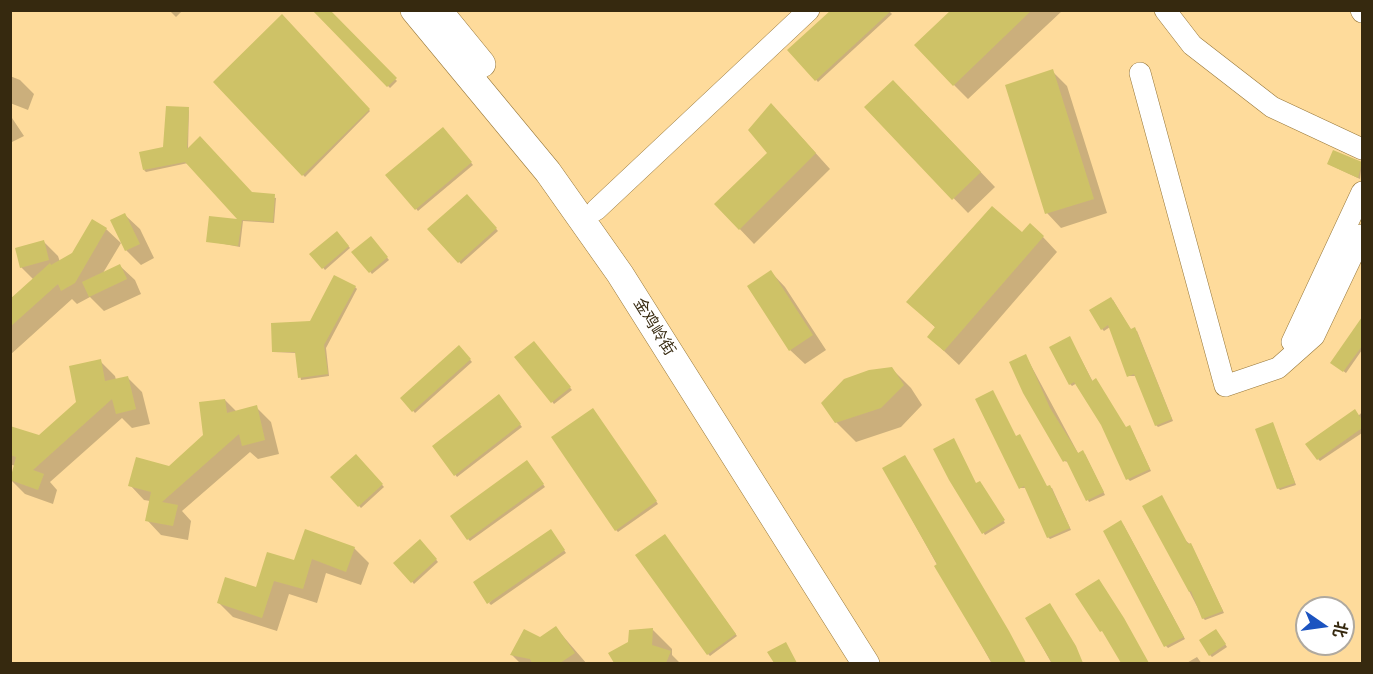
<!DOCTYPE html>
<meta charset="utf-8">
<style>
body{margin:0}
#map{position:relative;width:1373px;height:674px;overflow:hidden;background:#fedb9b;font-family:"IBM Plex Sans","Noto Sans SC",sans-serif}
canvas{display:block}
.frame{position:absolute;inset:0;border:12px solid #36290f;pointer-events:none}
.north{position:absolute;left:1295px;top:596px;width:60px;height:60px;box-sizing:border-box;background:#fff;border:2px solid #afa99f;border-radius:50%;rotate:103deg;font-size:16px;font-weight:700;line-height:24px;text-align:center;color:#36290f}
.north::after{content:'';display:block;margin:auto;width:21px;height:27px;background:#1b53c0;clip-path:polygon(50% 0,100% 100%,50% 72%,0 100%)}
</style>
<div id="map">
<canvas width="1373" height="674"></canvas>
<div class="frame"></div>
<div class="north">北</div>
</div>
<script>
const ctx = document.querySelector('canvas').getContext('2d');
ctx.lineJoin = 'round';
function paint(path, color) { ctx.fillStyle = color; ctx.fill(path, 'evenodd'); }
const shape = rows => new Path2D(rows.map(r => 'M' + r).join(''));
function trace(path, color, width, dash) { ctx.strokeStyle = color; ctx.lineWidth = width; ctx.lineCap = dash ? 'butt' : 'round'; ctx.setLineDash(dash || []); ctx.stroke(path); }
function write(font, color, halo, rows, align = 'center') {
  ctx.font = font + ' "IBM Plex Sans","Noto Sans SC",sans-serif'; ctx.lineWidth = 5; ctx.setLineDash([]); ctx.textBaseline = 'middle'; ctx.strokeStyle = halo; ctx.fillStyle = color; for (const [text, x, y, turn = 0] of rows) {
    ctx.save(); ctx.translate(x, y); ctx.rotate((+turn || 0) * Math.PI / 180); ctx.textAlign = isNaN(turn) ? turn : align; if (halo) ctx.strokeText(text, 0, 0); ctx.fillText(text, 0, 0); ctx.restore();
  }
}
paint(shape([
 [169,10,183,10,176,17],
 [314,10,328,10,397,81,390,88],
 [888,10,892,14,818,82,790,50],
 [953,10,1061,10,1062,11,968,99,954,85],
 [282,16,370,111,305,177,215,82],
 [1052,71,1067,86,1107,213,1061,228,1047,213],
 [10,76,20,80,34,94,28,110,10,103],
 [908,96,995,187,968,213,866,108],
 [189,109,188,149,252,194,276,198,274,223,243,221,240,247,208,241,241,221,188,163,146,172,144,170,165,149],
 [10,115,24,136,10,143],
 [785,119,830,169,754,244,716,204,769,153],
 [443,129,473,165,418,211,388,175],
 [1356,162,1362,162,1360,179,1328,164],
 [467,196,498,231,461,264,430,229],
 [125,215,140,229,154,258,141,265,126,250],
 [106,229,121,243,103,273,120,266,135,280,141,294,104,311,90,297,77,304,72,299,10,355,10,301,34,280,21,267,44,242,58,256,60,262],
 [337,233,350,248,325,270,312,254],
 [1022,234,1043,237,1057,252,959,365,929,337,936,328,908,302],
 [371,238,389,260,372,274,354,252],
 [771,272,785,287,826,350,805,364,790,350],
 [355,287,357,289,326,348,329,376,301,380,296,353,273,352],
 [1113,300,1131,330,1137,331,1173,421,1158,427,1156,425,1137,376,1128,376,1110,327,1104,331,1102,329],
 [1362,318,1362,350,1346,373,1334,364],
 [1071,340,1093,382,1126,428,1131,428,1151,471,1130,481,1128,479,1103,424,1077,383,1072,386,1070,384],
 [533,343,572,390,554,404,516,358],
 [459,347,472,362,415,413,402,398],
 [1027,358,1079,455,1085,454,1105,495,1089,502,1068,462,1064,461],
 [100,361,115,376,116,380,127,377,142,392,150,424,132,428,122,418,50,482,57,490,53,504,25,494,10,479,15,466,10,464,10,427,39,437,77,403],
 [891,368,911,388,922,405,901,427,856,442,836,422],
 [500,398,522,427,457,477,434,447],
 [225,400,237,412,256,407,271,422,279,454,258,459,250,452,182,511,191,521,188,540,161,535,147,520,150,501,144,500,130,485,169,468,205,436],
 [595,412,658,504,618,532,616,530],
 [1362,412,1362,433,1320,461,1318,459],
 [1273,424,1296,485,1280,490,1278,488],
 [1016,438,1047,488,1052,488,1071,530,1050,539,1048,537,1026,488,1020,488],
 [356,456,384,487,361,508,332,477],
 [529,464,545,487,470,541,468,539],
 [884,469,1010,635,1025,664,992,664],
 [950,480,982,485,1005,523,985,535],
 [1145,506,1192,546,1224,613,1205,620,1203,618],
 [1123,524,1185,639,1168,648,1166,646],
 [552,533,566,553,491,605,489,603],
 [667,538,737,636,710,656,708,654],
 [420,541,438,562,414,584,396,563],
 [354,548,369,563,361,585,326,573,317,603,289,594,277,631,233,617,219,603,257,589,295,562],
 [1051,607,1082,664,1052,664,1027,619],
 [556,628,587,664,521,664,512,655],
 [653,630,672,649,672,655,681,664,616,664,610,654],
 [1218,633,1227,647,1212,657,1210,655],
 [1197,657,1202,664,1185,664]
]), '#0003');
paint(shape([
 [312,10,330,10,397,78,387,87],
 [831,10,892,10,815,81,787,50],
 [951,10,1032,10,953,86,914,45],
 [282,14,370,109,302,176,213,82],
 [1053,69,1094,199,1045,214,1005,85],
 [893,80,981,172,952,200,864,107],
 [771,103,816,153,739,230,714,204,767,153,748,130],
 [166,106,189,107,187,149,200,136,252,192,275,194,273,222,242,220,238,246,206,242,209,216,237,219,185,162,143,170,139,152,163,147],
 [443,127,472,162,415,210,385,175],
 [1333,150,1362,162,1358,178,1327,164],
 [467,194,497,228,458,263,427,229],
 [992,206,1022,232,1030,223,1044,236,944,351,927,337,935,327,906,302],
 [125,213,140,244,125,251,110,220],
 [92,219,107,228,75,283,61,291,58,284,10,327,10,299,50,263,51,265,72,253],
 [337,231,349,246,322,269,309,254],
 [371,236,388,257,369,273,351,252],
 [44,240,49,260,20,268,15,248],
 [120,264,127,279,89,297,82,282],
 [771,270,813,335,789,351,747,286],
 [334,275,356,286,324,345,328,374,298,378,295,352,272,352,271,323,310,321],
 [1111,297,1131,329,1135,327,1172,419,1155,426,1134,374,1127,377,1108,325,1101,330,1089,310],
 [1362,317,1362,346,1343,372,1330,363],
 [1070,336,1092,381,1096,378,1126,427,1130,425,1150,469,1126,480,1101,425,1074,382,1069,385,1049,347],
 [534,341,571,387,551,403,514,357],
 [459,345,471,359,412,412,400,398],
 [1026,354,1050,408,1078,453,1083,450,1104,492,1086,501,1066,460,1063,462,1023,393,1009,362],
 [101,359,105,381,128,376,136,409,116,414,112,399,33,470,44,474,38,490,10,480,16,457,10,455,10,426,39,435,76,402,69,366],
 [892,367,904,385,881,408,835,423,821,403,844,379,869,370],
 [993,390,1016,436,1020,434,1047,486,1050,485,1070,528,1047,538,1024,486,1019,489,975,399],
 [499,394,521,424,454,476,432,446],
 [225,399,227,413,257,405,265,440,242,446,239,434,162,502,178,505,173,526,145,521,151,492,128,486,136,457,169,466,203,435,199,402],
 [593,408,657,501,615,531,551,437],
 [1355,409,1362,420,1362,428,1317,460,1305,444],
 [1273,422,1295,483,1277,489,1255,429],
 [954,438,976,483,980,481,1005,520,982,534,949,480,933,449],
 [356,454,383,484,358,507,330,477],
 [905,455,1009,631,1026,663,992,663,934,566,937,564,882,468],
 [527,460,544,484,467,540,450,516],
 [1162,495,1188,544,1191,543,1223,611,1202,619,1191,591,1189,592,1142,506],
 [1121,520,1184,637,1164,647,1103,531],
 [305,529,355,547,346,572,312,559,303,589,274,581,262,618,217,603,225,577,256,587,267,552,294,560],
 [551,529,565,550,487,604,473,582],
 [665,534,736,634,707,655,635,555],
 [420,539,437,559,411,583,393,563],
 [1099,579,1124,618,1149,663,1121,663,1102,631,1100,632,1075,594],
 [1050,603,1076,646,1083,663,1052,663,1025,618],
 [556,626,575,653,560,663,532,663,530,659,510,655,524,629,540,637],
 [653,628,652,645,671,651,666,663,614,663,608,653,628,642,629,630],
 [1216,629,1226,644,1209,656,1199,640],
 [786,642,797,663,774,663,767,652]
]), '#cec267');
const minor = shape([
 [1165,10,1192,45,1272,107,1362,149],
 [1361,10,1362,12],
 [1140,73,1225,386,1278,368,1314,336,1362,235],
 [596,210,809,10],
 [1292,342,1362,192]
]);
const major = shape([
 [414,10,548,172,620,274,866,664],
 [438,10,482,64]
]);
trace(minor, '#977739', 22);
trace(major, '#977739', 28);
trace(minor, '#fff', 21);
trace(major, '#fff', 27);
write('16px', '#36290f', '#fff', [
 ["金鸡岭街",654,327,58]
]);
</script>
